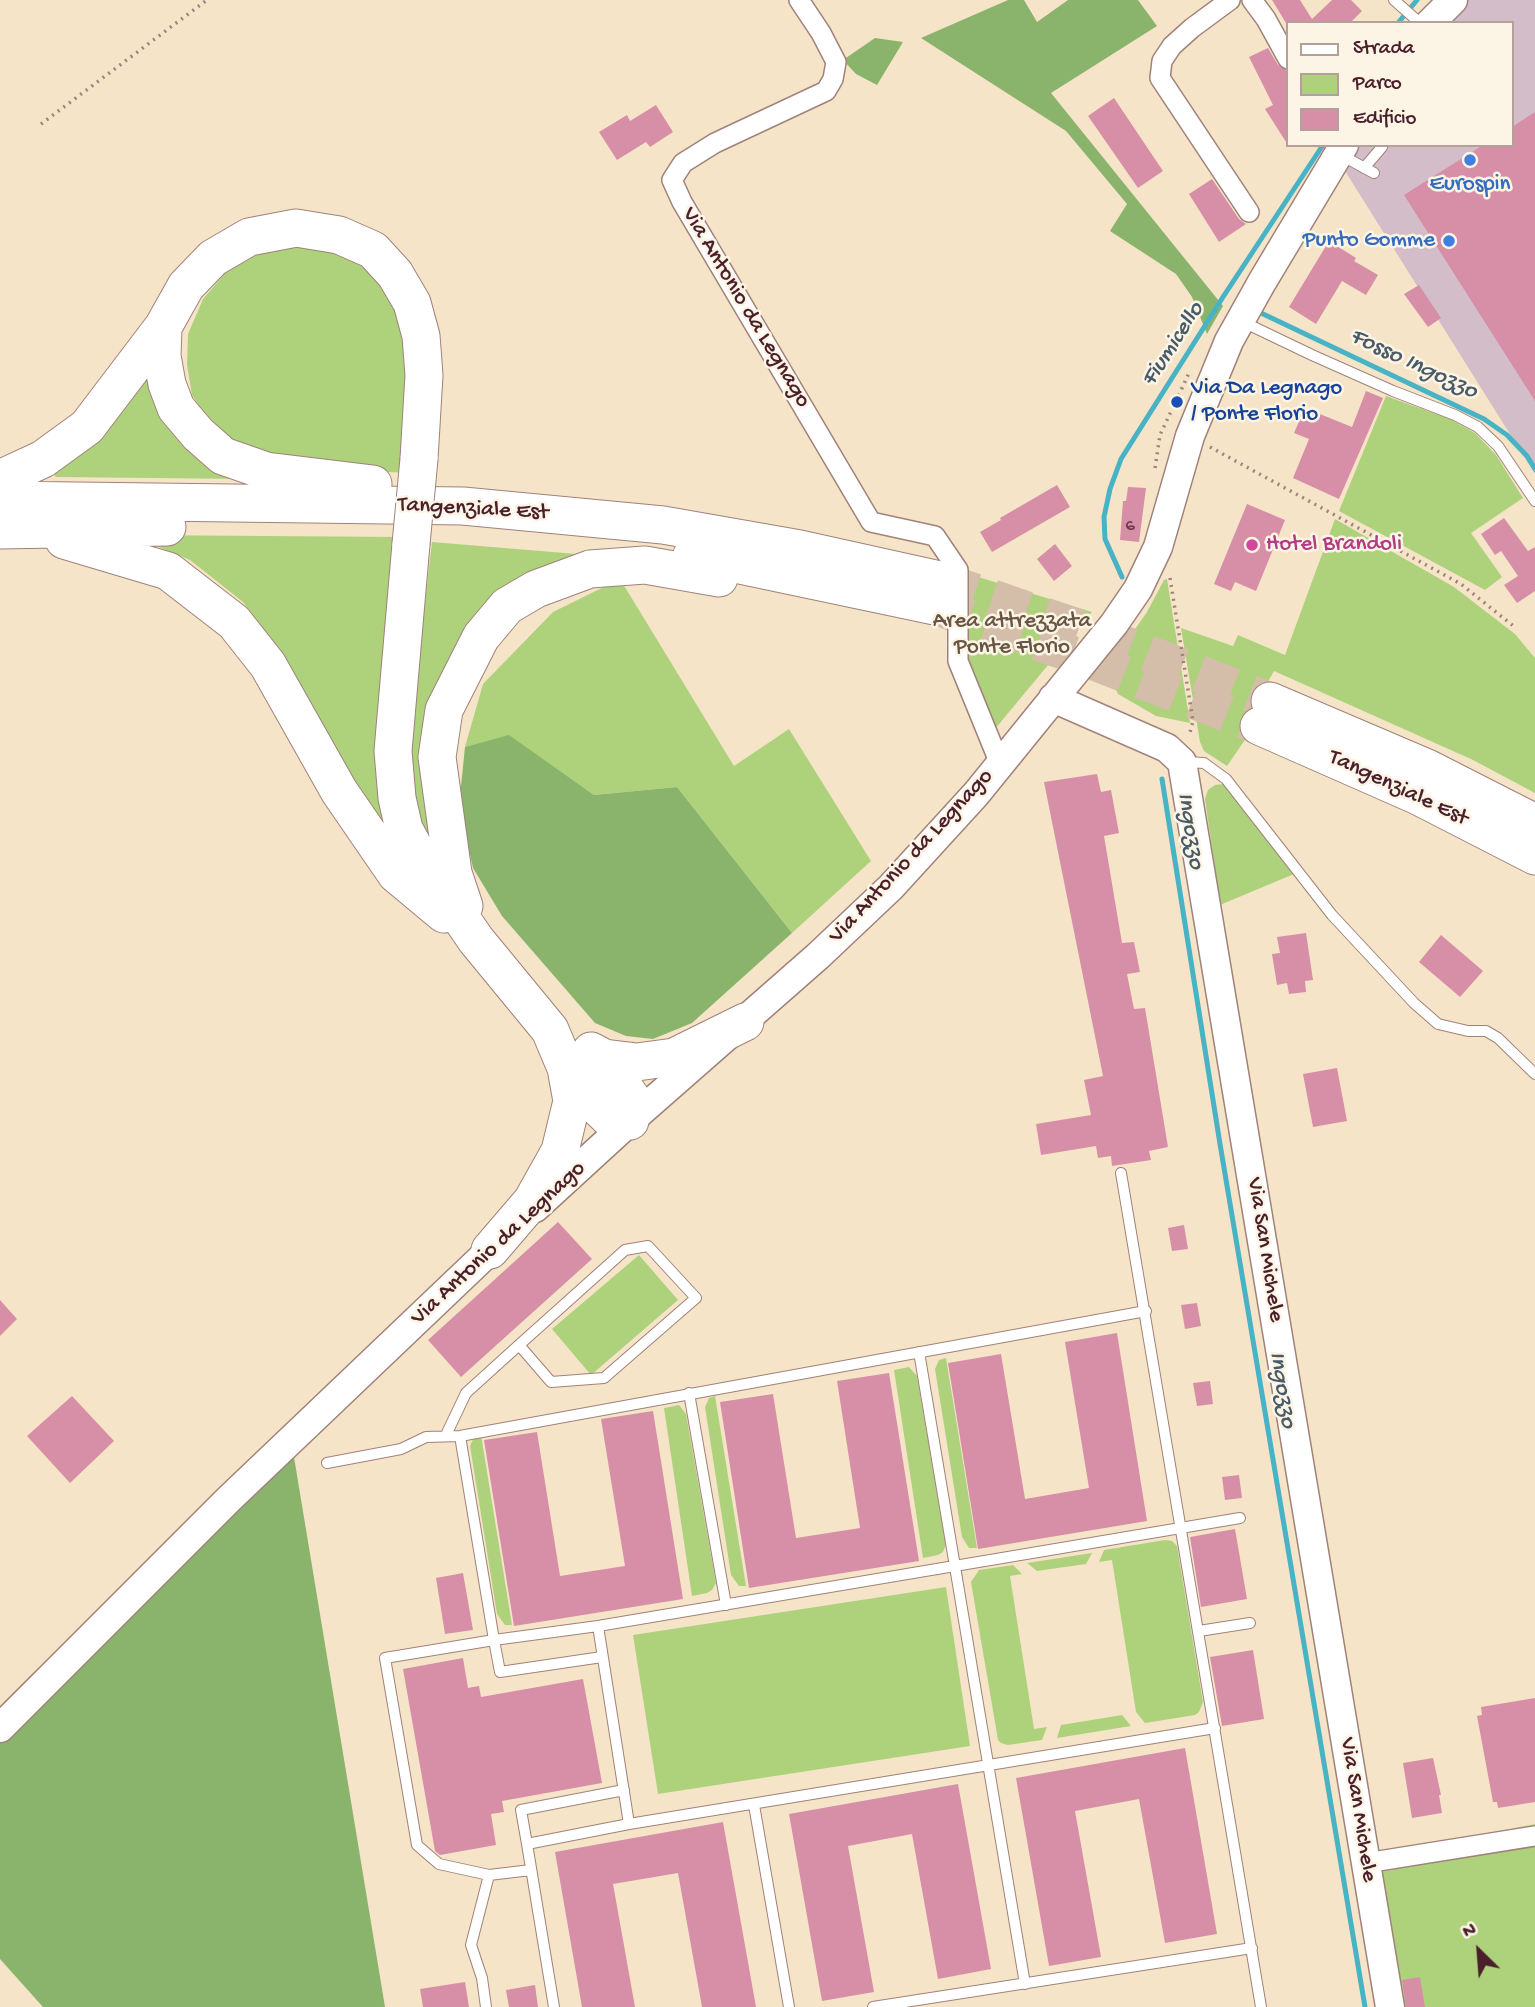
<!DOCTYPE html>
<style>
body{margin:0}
#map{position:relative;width:1535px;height:2007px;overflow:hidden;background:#f6e4c9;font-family:"Gochi Hand",sans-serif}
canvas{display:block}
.legend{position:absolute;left:1286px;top:21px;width:228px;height:126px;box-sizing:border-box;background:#fcf5e5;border:2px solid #b59f9b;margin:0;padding:9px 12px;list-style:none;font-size:21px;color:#4a1f2b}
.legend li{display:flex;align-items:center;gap:14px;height:35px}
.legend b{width:35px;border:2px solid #b59f9b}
.north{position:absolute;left:1444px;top:1916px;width:70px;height:70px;-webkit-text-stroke:5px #fcf5e5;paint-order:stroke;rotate:335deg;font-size:19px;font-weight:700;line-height:28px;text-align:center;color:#4a1f2b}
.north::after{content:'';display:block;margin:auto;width:24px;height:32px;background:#4a1f2b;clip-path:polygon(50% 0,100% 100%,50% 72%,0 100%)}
</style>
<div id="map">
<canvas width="1535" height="2007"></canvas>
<ul class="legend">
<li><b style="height:9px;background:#fff"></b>Strada</li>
<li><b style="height:19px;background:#aed27c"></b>Parco</li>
<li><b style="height:19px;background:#d78fa7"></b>Edificio</li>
</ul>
<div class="north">N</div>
</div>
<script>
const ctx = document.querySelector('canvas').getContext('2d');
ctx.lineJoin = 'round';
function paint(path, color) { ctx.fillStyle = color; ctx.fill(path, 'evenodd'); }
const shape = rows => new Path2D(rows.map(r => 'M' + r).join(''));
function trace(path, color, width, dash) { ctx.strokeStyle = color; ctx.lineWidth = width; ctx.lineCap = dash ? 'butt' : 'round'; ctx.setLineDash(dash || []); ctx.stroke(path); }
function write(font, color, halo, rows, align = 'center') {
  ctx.font = font + ' "Gochi Hand",sans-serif'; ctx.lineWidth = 5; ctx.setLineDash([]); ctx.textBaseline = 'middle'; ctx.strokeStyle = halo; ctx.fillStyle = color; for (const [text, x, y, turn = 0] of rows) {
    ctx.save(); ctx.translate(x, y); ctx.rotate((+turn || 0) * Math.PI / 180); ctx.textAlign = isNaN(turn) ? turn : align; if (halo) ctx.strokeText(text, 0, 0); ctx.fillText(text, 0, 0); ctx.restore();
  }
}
paint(shape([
 [1468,0,1535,0,1535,474,1345,171,1360,145,1512,145,1512,23,1447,23]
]), '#d2bdc8');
paint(shape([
 [301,241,349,250,378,270,414,339,407,473,280,466,214,430,192,395,187,365,188,334,203,299,226,272,265,248],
 [161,348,163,377,248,479,56,477,52,472],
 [1386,396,1450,419,1475,433,1496,455,1523,498,1471,533,1502,577,1485,590,1339,511],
 [1335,519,1454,587,1515,634,1535,658,1535,793,1473,760,1274,671,1265,687,1249,734,1227,766,1204,751,1200,742,1181,628,1233,646,1238,635,1285,655],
 [130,535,402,537,400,853,351,779,280,651,243,602,190,560],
 [432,542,589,555,465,634,436,844,429,846,416,807,409,739],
 [962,572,1092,612,995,729,966,662],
 [620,579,734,766,789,729,871,861,792,933,677,787,594,795,509,736,465,747,483,684,553,612],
 [1167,579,1190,723,1156,716,1118,694,1112,682,1111,674,1119,652,1147,612,1164,580],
 [1223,784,1294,874,1220,905,1205,799,1208,790,1215,785],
 [639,1255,678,1300,591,1375,552,1329],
 [946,1358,977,1548,969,1548,962,1537,935,1369,939,1360],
 [909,1367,917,1376,946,1545,943,1552,938,1555,923,1558,894,1370],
 [715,1396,746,1586,739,1586,731,1575,705,1407,709,1398],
 [679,1405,686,1414,716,1583,712,1590,707,1593,692,1596,664,1408],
 [481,1435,512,1625,505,1625,497,1614,470,1446,474,1437],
 [1165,1540,1172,1541,1177,1546,1203,1702,1199,1712,1195,1715,1145,1723,1136,1712,1112,1560,1099,1562,1104,1550],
 [1092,1553,1086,1564,1037,1571,1027,1563],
 [1013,1565,1022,1574,1010,1576,1034,1729,1047,1727,1042,1740,1008,1745,1001,1743,998,1740,971,1582,979,1570],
 [946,1587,970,1746,658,1794,633,1635],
 [1122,1715,1131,1726,1057,1738,1061,1725],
 [1535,1824,1535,2007,1396,2007,1366,1863,1381,1854]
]), '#aed27c');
paint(shape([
 [1008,0,1024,0,1037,22,1068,0,1138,0,1157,26,1051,93,1223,306,1207,334,1192,297,1176,274,1110,231,1127,204,1066,131,921,38],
 [875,38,903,42,877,85,856,74,843,60],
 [509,735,594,795,677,787,792,933,692,1023,653,1039,626,1036,595,1023,502,916,473,868,459,806,465,747],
 [293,1451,385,2007,43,2007,0,1959,0,1736]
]), '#8ab46c');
trace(shape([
 [1398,23,1417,0],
 [1261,313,1484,419,1507,435,1527,456,1535,469],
 [1122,577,1105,539,1104,517,1110,489,1121,459,1223,297,1323,145],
 [1162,779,1220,1144,1365,2007]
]), '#48b3c5', 5);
paint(shape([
 [1272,0,1300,0,1312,19,1332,0,1351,0,1362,11,1350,23,1286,23],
 [1268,48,1278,65,1288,71,1288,145,1265,109,1273,105,1249,57],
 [1114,98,1163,171,1138,188,1088,116],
 [656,105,673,132,650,147,646,142,617,160,599,132,627,115,630,121],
 [1535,112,1535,401,1404,195,1483,145,1512,145,1512,127],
 [1212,179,1239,219,1246,224,1219,242,1189,194],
 [1329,241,1356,258,1354,261,1378,275,1366,295,1342,281,1316,324,1289,307],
 [1419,285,1441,318,1428,327,1404,294],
 [1366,391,1383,398,1339,499,1293,478,1309,439,1294,433,1305,408,1352,427],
 [1057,485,1070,507,992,552,980,532,1001,520,1000,518],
 [1128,487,1146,488,1139,542,1120,540,1123,501,1126,501],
 [1247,504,1285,520,1256,591,1235,582,1231,591,1214,584],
 [1504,518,1528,551,1535,547,1535,591,1517,603,1504,585,1518,576,1501,551,1495,555,1481,534],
 [1055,544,1072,566,1054,581,1037,559],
 [1097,774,1101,792,1111,790,1119,833,1104,836,1122,943,1134,942,1140,972,1127,974,1134,1009,1145,1008,1168,1147,1149,1151,1151,1160,1112,1166,1111,1156,1098,1158,1096,1146,1041,1155,1036,1124,1091,1115,1084,1080,1103,1076,1044,782],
 [1306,933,1313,980,1305,981,1306,992,1289,994,1287,983,1277,985,1272,954,1280,953,1277,937],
 [1441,935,1483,971,1460,997,1419,962],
 [1337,1068,1347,1121,1313,1127,1303,1074],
 [558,1222,592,1259,461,1377,428,1340],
 [1184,1225,1188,1249,1172,1251,1168,1228],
 [0,1300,17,1319,0,1336],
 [1197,1303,1201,1326,1185,1329,1181,1305],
 [1117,1333,1147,1521,978,1549,948,1363,1001,1354,1025,1499,1089,1488,1065,1342],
 [889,1373,919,1561,749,1588,720,1402,773,1394,796,1538,860,1528,837,1381],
 [1210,1381,1213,1404,1197,1406,1193,1383],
 [72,1396,114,1441,70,1483,27,1436],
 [653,1411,683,1599,514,1626,484,1440,537,1432,560,1576,625,1566,601,1419],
 [1239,1475,1242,1498,1225,1500,1222,1477],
 [1235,1529,1247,1599,1201,1607,1190,1537],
 [463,1573,473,1630,445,1634,436,1578],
 [1253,1650,1264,1719,1222,1726,1210,1657],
 [463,1658,468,1688,479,1686,481,1697,583,1679,602,1783,502,1801,504,1812,491,1814,496,1845,440,1855,435,1851,403,1669],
 [1535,1698,1535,1802,1498,1808,1497,1802,1493,1802,1477,1716,1482,1715,1481,1707],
 [1185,1748,1217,1934,1165,1943,1139,1799,1075,1811,1101,1957,1049,1966,1016,1778],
 [1433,1758,1441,1795,1439,1795,1442,1813,1412,1818,1403,1763],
 [958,1784,991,1969,938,1979,912,1834,848,1846,874,1992,822,2001,789,1814],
 [723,1822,756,2007,702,2007,678,1873,613,1884,635,2007,582,2007,555,1852],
 [1420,1977,1425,2007,1406,2007,1402,1980],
 [465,1982,469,2007,423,2007,420,1989],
 [535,1985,538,2007,509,2007,506,1990]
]), '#d78fa7');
trace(shape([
 [940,580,1106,637,1270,701],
 [934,606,1089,660,1259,726]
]), '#d4bda9', 37, [37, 18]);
const lane = shape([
 [1394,0,1420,23],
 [1339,154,1374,173],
 [1364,168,1382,147],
 [1241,321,1312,355,1393,391,1455,415,1478,427,1498,446,1535,501],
 [1186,762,1204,763,1226,779,1332,915,1414,1003,1438,1024,1468,1031,1486,1031,1498,1038,1535,1074],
 [1121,1173,1261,2007],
 [919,1352,1025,1984],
 [689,1393,726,1605],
 [446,1435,466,1393,519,1345,625,1250,648,1246,696,1298,604,1378,551,1382,519,1345],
 [460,1436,494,1640,385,1658,417,1845,439,1864,489,1875,531,1870],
 [327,1463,401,1449,426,1437,460,1436,1146,1311],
 [598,1626,629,1824],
 [1199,1631,1250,1623],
 [602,1657,500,1672,494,1640,598,1626,1240,1518],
 [624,1790,521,1810,527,1844,629,1824,1215,1728],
 [754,1805,789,2007],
 [527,1844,554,2007],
 [486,2007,482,1978,471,1945,489,1875],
 [873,2007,1252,1948]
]);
const street = shape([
 [799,0,821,33,836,62,833,79,826,91,715,143,683,163,672,180,682,202,871,522,935,536,958,570,958,661,1000,764],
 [1230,0,1192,28,1172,46,1162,61,1160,78,1249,212],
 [1252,0,1266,19,1288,59],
 [1366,1863,1535,1836]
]);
const secondary = shape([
 [1430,23,1453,0],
 [1053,698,1167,748,1182,762,1390,2007],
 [535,1208,630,1121,818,956,891,887,976,794,1114,624,1138,589,1158,547,1190,436,1229,341,1262,282,1344,145],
 [0,1728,229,1499,505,1236]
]);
const highway = shape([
 [163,327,162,356,167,384,176,408,198,434,223,456,266,471,373,484],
 [0,479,43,459,87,427,163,327,186,286,213,258,249,237,296,228,339,235,373,250,395,274,412,303,421,336,424,375,419,459],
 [0,500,463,506,663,525,800,549,940,580],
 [0,530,167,527],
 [64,540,168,571,234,622,268,665,339,791,396,874,444,914],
 [411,544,393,751,397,798,404,829,418,855,476,940,550,1030,566,1068,585,1095,609,1118,630,1121,632,1099,604,1058],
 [692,555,934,606],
 [1270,701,1427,768,1535,823],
 [1259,726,1418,796,1535,856],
 [464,906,453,873,437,757,444,710,481,637,507,606,536,589,590,569,645,565,719,578],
 [591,1051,604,1058,637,1062,674,1057,745,1022],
 [490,1250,532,1201,560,1151,572,1101,566,1068]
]);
trace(lane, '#a0827a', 12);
trace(street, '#a0827a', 22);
trace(secondary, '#a0827a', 31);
trace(highway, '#a0827a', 39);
trace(shape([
 [41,124,207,0],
 [1210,447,1461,584,1516,628],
 [1155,468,1160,435,1190,371],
 [1170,578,1193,721,1189,736]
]), '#a0827a', 3.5, [2, 5]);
trace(lane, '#fff', 10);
trace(street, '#fff', 19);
trace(secondary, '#fff', 28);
trace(highway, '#fff', 37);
const highwayBridge = shape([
 [411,544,419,459]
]);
trace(highwayBridge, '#a0827a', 39, []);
trace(highwayBridge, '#fff', 37);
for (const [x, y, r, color] of [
 [1470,160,7,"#3f7fe0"],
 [1449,241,7,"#3f7fe0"],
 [1177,402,7,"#1a4fb4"],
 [1252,545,7,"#d1479c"]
]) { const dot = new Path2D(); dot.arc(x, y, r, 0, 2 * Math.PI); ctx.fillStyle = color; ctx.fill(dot); trace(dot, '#fcf5e5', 2.5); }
write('19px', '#6d3b4a', null, [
 ["6",1130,527]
]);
write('23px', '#366cbe', '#fcf5e5', [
 ["Eurospin",1470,185],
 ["Punto Gomme",1435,241,"right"]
]);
write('23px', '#4a1f2b', '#fcf5e5', [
 ["Via Antonio da Legnago",745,308,59],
 ["Tangenziale Est",473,510,3],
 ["Tangenziale Est",1398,789,25],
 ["Via Antonio da Legnago",912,857,-47],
 ["Via Antonio da Legnago",499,1244,-43],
 ["Via San Michele",1264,1250,81],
 ["Via San Michele",1357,1810,81]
]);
write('23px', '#164399', '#fcf5e5', [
 ["Via Da Legnago",1191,389],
 ["/ Ponte Florio",1191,415]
], 'left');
write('23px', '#b23c85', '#fcf5e5', [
 ["Hotel Brandoli",1266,545]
], 'left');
write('23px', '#685543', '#fcf5e5', [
 ["Area attrezzata",1012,622],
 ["Ponte Florio",1012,648]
]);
write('italic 24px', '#495a69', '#fcf5e5', [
 ["Fiumicello",1174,345,-57],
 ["Fosso Ingozzo",1413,365,25],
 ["Ingozzo",1189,831,81],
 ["Ingozzo",1281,1390,81]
]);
</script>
